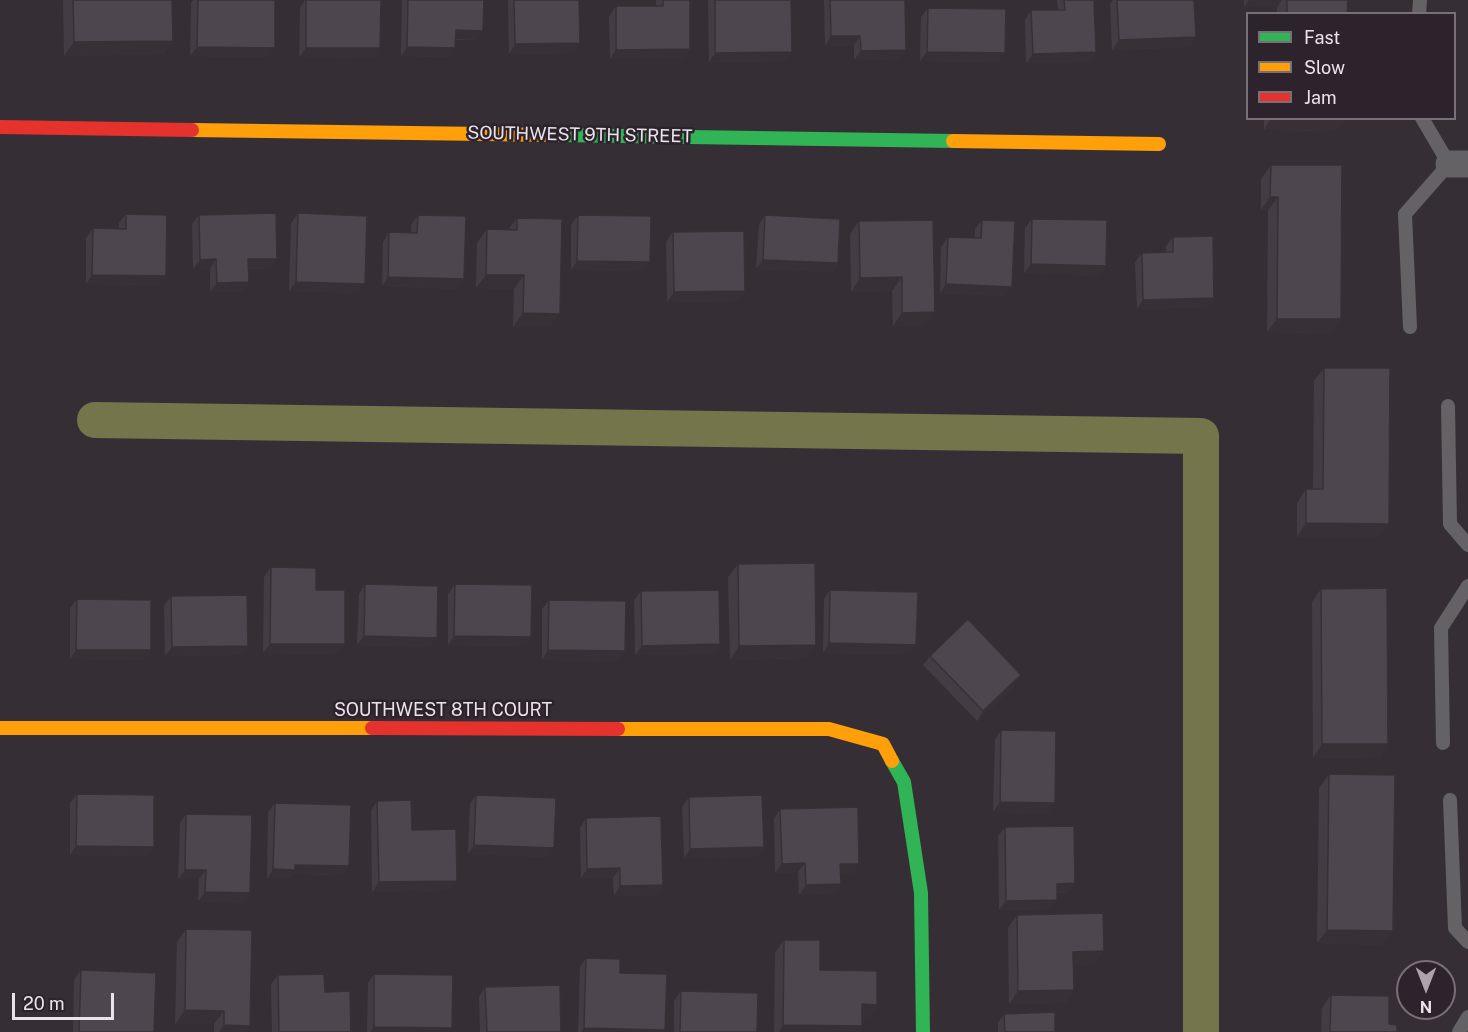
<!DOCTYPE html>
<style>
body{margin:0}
#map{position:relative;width:1468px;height:1032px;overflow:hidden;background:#352f35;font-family:"Public Sans",sans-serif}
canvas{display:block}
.legend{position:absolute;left:1246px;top:12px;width:210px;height:108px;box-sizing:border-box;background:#2c232d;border:2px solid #787079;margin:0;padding:8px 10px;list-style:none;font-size:18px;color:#eae4ea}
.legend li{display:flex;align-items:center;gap:12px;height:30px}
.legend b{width:30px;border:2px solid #787079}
.north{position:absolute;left:1396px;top:960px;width:60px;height:60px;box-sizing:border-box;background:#2c232d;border:2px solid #787079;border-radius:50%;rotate:180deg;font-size:16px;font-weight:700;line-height:24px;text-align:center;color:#eae4ea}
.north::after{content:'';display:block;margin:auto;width:21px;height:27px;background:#aba5ab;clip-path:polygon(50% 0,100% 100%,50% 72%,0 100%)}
.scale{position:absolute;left:12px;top:993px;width:102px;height:27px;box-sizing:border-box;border:3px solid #eae4ea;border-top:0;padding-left:8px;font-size:18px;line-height:21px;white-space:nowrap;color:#eae4ea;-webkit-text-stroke:4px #2c232d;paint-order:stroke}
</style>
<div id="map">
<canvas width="1468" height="1032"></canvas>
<ul class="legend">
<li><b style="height:8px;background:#30b455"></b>Fast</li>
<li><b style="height:8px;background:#ff9f0a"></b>Slow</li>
<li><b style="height:8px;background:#e5322d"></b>Jam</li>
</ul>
<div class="north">N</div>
<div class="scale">20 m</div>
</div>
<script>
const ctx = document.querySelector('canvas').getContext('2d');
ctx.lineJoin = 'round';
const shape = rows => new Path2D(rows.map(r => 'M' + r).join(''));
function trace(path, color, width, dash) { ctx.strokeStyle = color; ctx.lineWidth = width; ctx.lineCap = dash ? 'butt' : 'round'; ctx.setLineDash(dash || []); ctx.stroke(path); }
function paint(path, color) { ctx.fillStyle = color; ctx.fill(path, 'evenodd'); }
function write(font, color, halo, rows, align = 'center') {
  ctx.font = font + ' "Public Sans",sans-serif'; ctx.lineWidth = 5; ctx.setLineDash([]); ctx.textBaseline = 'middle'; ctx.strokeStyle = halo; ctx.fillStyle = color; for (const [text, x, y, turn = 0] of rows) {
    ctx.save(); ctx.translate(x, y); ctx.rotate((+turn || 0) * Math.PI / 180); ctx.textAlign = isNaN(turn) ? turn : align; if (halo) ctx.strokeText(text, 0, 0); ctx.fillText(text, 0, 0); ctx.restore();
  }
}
trace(shape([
 [95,420,1201,436,1201,1032]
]), '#75754c', 36);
trace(shape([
 [1419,14,1420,0],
 [1410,327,1405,214,1449,164,1422,118],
 [1448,406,1450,524,1468,545],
 [1443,743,1441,628,1468,586],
 [1450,800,1455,928,1468,942],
 [1459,1032,1468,1017]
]), '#646264', 14);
trace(shape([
 [1449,164,1468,164]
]), '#646264', 27);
trace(shape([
 [558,135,953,141],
 [892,761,904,782,921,893,923,1032]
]), '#30b455', 14);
trace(shape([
 [192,130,558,135],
 [953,141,1159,144],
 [0,728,372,728],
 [618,729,829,729,883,744,892,761]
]), '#ff9f0a', 14);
trace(shape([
 [0,127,192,130],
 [372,728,618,729]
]), '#e5322d', 14);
paint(shape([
 [63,0,172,0,173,41,163,54,64,56],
 [193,0,275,0,268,57,190,56,191,3],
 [305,0,381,0,380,48,373,58,299,57,300,8],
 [402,0,484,0,476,40,456,40,455,48,449,57,401,56],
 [508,0,579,0,580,43,573,53,509,54],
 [656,0,690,0,690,49,684,59,610,59,609,16,616,6,656,6],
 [708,0,791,0,792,52,785,61,709,62],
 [824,0,905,0,906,50,899,59,854,60,854,45,825,46],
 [1057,0,1094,0,1096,52,1089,62,1026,63,1025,20,1031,10,1058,10],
 [1113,0,1194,0,1196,37,1189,47,1112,50,1110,4],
 [1244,0,1348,0,1347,14,1277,14,1277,7,1244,7],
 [928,8,999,62,920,61,921,17],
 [1264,118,1345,118,1336,131,1264,130],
 [1271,165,1332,333,1267,332,1268,210,1261,210,1261,179],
 [298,213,358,293,289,291,291,223],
 [126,214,160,285,86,284,86,238,93,228,119,229,119,223],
 [199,215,277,259,270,268,249,269,249,282,242,292,210,292,210,269,193,269,192,224],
 [418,215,464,279,457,289,382,286,383,242,389,232,411,233,411,225],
 [578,215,644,271,571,270,571,225],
 [765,215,838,263,832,272,756,269,759,225],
 [517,218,550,327,513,327,514,289,476,288,477,243,487,229,508,230],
 [1032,219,1106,266,1100,275,1024,273,1025,228],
 [933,220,925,326,893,326,892,291,851,292,850,234,859,221],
 [982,220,1005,296,940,293,941,247,948,237,975,238,975,229],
 [673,232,738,301,667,302,666,242],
 [1173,237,1214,298,1208,307,1137,309,1135,262,1142,253,1166,252,1166,246],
 [1324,368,1380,537,1297,537,1297,503,1306,489,1313,489,1314,381],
 [738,564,807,658,730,660,728,577],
 [271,567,316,590,338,654,263,653,264,577],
 [365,584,430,647,357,645,359,594],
 [455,584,531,637,524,646,448,645,448,594],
 [1321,589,1388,744,1379,757,1313,758,1312,602],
 [830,590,910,654,823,653,824,599],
 [641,591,720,644,713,654,635,655,634,600],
 [171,596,241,655,165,656,164,606],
 [77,599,144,660,70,659,70,608],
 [549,600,619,661,542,660,542,609],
 [930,656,1015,685,977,721,923,665],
 [1001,730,1048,813,993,812,995,740],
 [1329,774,1383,945,1317,943,1319,788],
 [77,794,154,847,147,856,70,855,70,803],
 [476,795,547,857,468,854,470,804],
 [689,797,764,847,757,857,684,858,682,807],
 [377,801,412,830,450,890,372,892,371,810],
 [275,803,349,866,343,875,292,874,288,879,267,879,268,812],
 [780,809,853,874,841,874,841,884,834,893,799,895,798,872,775,873,774,819],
 [186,814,250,893,244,903,198,901,199,879,178,879,180,823],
 [586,818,663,885,656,895,614,896,613,878,581,878,580,828],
 [1005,827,1075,883,1069,892,1057,893,1050,909,999,910,998,836],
 [1017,915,1095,965,1074,965,1074,990,1065,1003,1009,1004,1008,928],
 [186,929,246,1032,214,1032,214,1024,175,1024,177,942],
 [784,940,820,970,877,1005,868,1018,862,1018,862,1026,858,1032,774,1032,775,953],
 [586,958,620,973,664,1032,578,1032,580,967],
 [81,970,154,1032,73,1032,74,980],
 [374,974,450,1032,367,1032,368,983],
 [278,975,325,992,351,1032,272,1032,271,984],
 [485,987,561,1032,480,1032,479,997],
 [681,991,757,1032,674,1032,674,1001],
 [1331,995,1389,1024,1397,1032,1321,1032,1322,1008],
 [1004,1014,1055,1032,998,1032,998,1023]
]), '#433c44');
paint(shape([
 [1249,0,1282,0,1277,7,1244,7],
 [456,30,483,31,476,40,449,39],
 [831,36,860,36,854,45,825,46],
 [1196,37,1189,47,1112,50,1119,40],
 [173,41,163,54,64,56,74,42],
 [580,43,573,53,509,54,515,44],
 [197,47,275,48,268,57,190,56],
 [407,47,455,48,449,57,401,56],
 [306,48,380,48,373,58,299,57],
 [690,49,684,59,610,59,616,50],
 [906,50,899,59,854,60,861,51],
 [792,52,785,61,709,62,715,53],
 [927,52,1005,53,999,62,920,61],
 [1096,52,1089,62,1026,63,1033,54],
 [1271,118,1345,118,1336,131,1264,130],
 [1270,197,1278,197,1268,210,1261,210],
 [216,259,210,269,193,269,200,260],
 [248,259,277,259,270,268,242,269],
 [763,260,838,263,832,272,756,269],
 [577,261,650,262,644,271,571,270],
 [1031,264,1106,266,1100,275,1024,273],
 [92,275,166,276,160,285,86,284],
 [486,275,524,275,514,289,476,288],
 [388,277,464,279,457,289,382,286],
 [902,277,892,291,851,292,860,278],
 [249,282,242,292,210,292,217,283],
 [296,282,365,284,358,293,289,291],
 [946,284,1012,287,1005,296,940,293],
 [745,291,738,301,667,302,674,292],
 [1214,298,1208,307,1137,309,1143,300],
 [935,312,925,326,893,326,902,313],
 [523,313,560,314,550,327,513,327],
 [1277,319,1341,319,1332,333,1267,332],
 [1306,523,1389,524,1380,537,1297,537],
 [364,636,437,638,430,647,357,645],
 [454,636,531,637,524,646,448,645],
 [829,643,916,645,910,654,823,653],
 [270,644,345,644,338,654,263,653],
 [720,644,713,654,635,655,642,646],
 [816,645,807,658,730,660,739,646],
 [248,646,241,655,165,656,172,647],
 [76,650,151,650,144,660,70,659],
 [548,650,625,651,619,661,542,660],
 [1021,675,1015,685,977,721,983,711],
 [1322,744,1388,744,1379,757,1313,758],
 [1000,802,1055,803,1048,813,993,812],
 [474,845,554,848,547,857,468,854],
 [76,846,154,847,147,856,70,855],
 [764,847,757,857,684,858,690,849],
 [805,863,798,872,775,873,782,864],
 [840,864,859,864,853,874,834,874],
 [295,865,349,866,343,875,292,874,288,879,267,879,273,869],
 [620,868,613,878,581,878,587,869],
 [185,870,206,870,199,879,178,879],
 [457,881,450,890,372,892,379,882],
 [1075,883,1069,892,1050,893,1057,884],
 [841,884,834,893,799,895,806,885],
 [663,885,656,895,614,896,620,886],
 [205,892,250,893,244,903,198,901],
 [1057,900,1050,909,999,910,1006,901],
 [1327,930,1393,931,1383,945,1317,943],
 [1104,951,1095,965,1064,966,1073,952],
 [1074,990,1065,1003,1009,1004,1018,991],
 [862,1004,877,1005,868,1018,853,1018],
 [185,1010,224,1011,214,1024,175,1024],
 [224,1025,250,1026,246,1032,219,1032],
 [783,1025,862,1026,858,1032,779,1032],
 [374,1027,452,1028,450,1032,370,1032],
 [584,1028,665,1030,664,1032,581,1032]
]), '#373137');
const building = shape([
 [73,0,172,0,173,41,74,42,73,0],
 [198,0,275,0,275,48,197,47,198,0],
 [306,0,381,0,380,48,306,48,306,0],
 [408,0,484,0,483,31,456,30,455,48,407,47,408,0],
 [514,0,579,0,580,43,515,44,514,0],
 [663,0,690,0,690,49,616,50,616,6,663,6,663,0],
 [715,0,791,0,792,52,715,53,715,0],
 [830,0,905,0,906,50,861,51,860,36,831,36,830,0],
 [1064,0,1094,0,1096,52,1033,54,1031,10,1065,10,1064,0],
 [1117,0,1194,0,1196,37,1119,40,1117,0],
 [1287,0,1348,0,1347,14,1287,14,1287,0],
 [928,8,1006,9,1005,53,927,52,928,8],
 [1271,165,1342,165,1341,319,1277,319,1278,197,1270,197,1271,165],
 [276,213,277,259,248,259,249,282,217,283,216,259,200,260,199,215,276,213],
 [298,213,367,216,365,284,296,282,298,213],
 [126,214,167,215,166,276,92,275,93,228,126,229,126,214],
 [418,215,466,216,464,279,388,277,389,232,417,233,418,215],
 [578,215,651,216,650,262,577,261,578,215],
 [765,215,840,219,838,263,763,260,765,215],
 [517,218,562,219,560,314,523,313,524,275,486,275,487,229,517,230,517,218],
 [1032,219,1107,220,1106,266,1031,264,1032,219],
 [933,220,935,312,902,313,902,277,860,278,859,221,933,220],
 [982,220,1015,221,1012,287,946,284,948,237,981,238,982,220],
 [744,231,745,291,674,292,673,232,744,231],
 [1213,236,1214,298,1143,300,1142,253,1173,252,1173,237,1213,236],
 [1324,368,1390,368,1389,524,1306,523,1306,489,1323,489,1324,368],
 [815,563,816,645,739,646,738,564,815,563],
 [271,567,316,568,316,590,345,590,345,644,270,644,271,567],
 [365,584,438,586,437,638,364,636,365,584],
 [455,584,532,585,531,637,454,636,455,584],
 [1387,588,1388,744,1322,744,1321,589,1387,588],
 [719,590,720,644,642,646,641,591,719,590],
 [830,590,918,592,916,645,829,643,830,590],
 [247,595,248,646,172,647,171,596,247,595],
 [77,599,151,600,151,650,76,650,77,599],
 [549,600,626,601,625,651,548,650,549,600],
 [968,619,1021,675,983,711,930,656,968,619],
 [1001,730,1056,731,1055,803,1000,802,1001,730],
 [1329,774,1395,775,1393,931,1327,930,1329,774],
 [77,794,154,795,154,847,76,846,77,794],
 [476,795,556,798,554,848,474,845,476,795],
 [762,795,764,847,690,849,689,797,762,795],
 [411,800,412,830,456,829,457,881,379,882,377,801,411,800],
 [275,803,351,805,349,866,295,865,295,870,273,869,275,803],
 [858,807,859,864,840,864,841,884,806,885,805,863,782,864,780,809,858,807],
 [186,814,252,815,250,893,205,892,206,870,185,870,186,814],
 [661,816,663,885,620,886,620,868,587,869,586,818,661,816],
 [1074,826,1075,883,1057,884,1057,900,1006,901,1005,827,1074,826],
 [1103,913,1104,951,1073,952,1074,990,1018,991,1017,915,1103,913],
 [186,929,252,930,250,1026,224,1025,224,1011,185,1010,186,929],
 [784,940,820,940,820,970,877,971,877,1005,862,1004,862,1026,783,1025,784,940],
 [586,958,620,959,620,973,667,974,665,1030,584,1028,586,958],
 [81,970,156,973,154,1032,79,1032,81,970],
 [324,974,325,992,350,991,351,1032,279,1032,278,975,324,974],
 [374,974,453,975,452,1028,374,1027,374,974],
 [560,985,561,1032,487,1032,485,987,560,985],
 [681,991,758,993,757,1032,680,1032,681,991],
 [1331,995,1389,996,1389,1024,1397,1025,1397,1032,1330,1032,1331,995],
 [1055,1012,1055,1032,1005,1032,1004,1014,1055,1012]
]);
paint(building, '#4e464f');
trace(building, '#373137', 1.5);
write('18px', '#eae4ea', '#2c232d', [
 ["SOUTHWEST 9TH STREET",580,135,1],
 ["SOUTHWEST 8TH COURT",443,710]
]);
</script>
